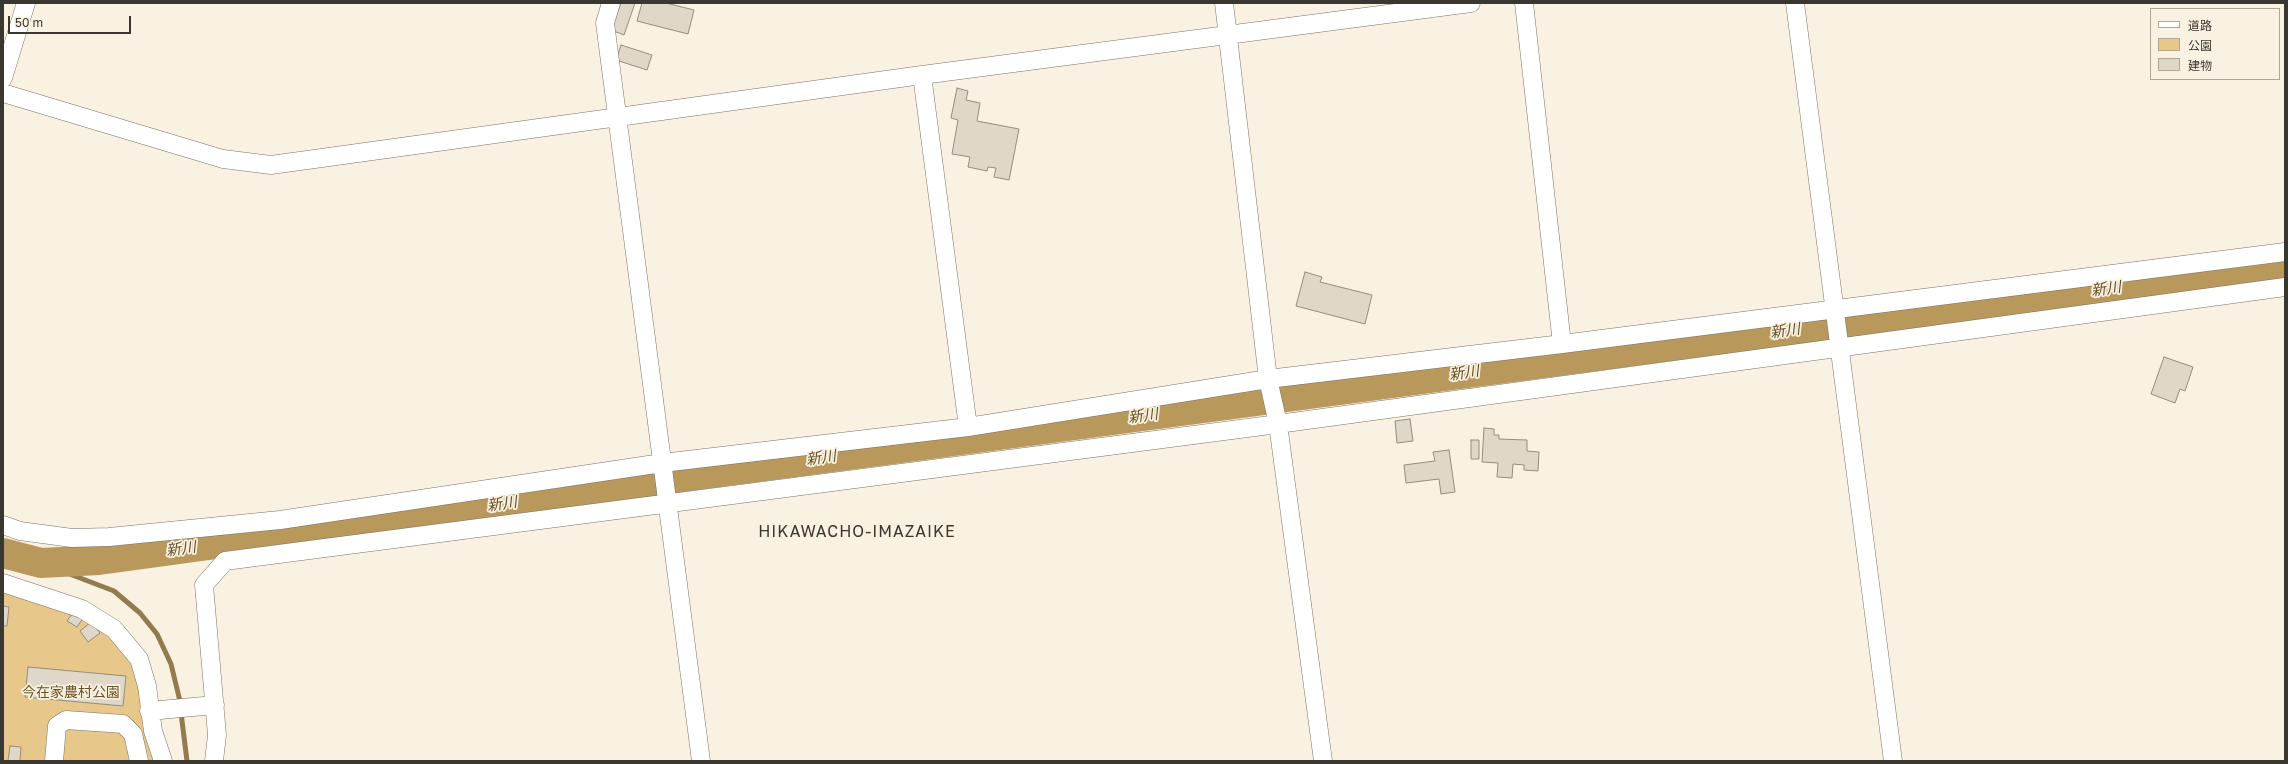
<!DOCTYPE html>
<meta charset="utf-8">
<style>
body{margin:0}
#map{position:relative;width:2288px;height:764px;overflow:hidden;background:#f9f1e1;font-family:"Golos Text","Noto Sans JP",sans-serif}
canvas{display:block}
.frame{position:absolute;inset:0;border:4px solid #3a3731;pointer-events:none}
.legend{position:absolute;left:2150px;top:8px;width:130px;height:72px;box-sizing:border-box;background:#f9f1e1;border:1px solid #ada79b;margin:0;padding:5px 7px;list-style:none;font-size:12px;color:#3a3731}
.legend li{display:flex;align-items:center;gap:8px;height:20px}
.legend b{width:20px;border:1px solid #ada79b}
.scale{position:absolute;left:8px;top:16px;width:123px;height:18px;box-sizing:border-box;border:2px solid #3a3731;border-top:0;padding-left:5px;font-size:12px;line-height:14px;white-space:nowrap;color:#3a3731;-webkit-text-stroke:3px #f9f1e1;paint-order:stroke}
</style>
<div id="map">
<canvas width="2288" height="764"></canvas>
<div class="frame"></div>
<ul class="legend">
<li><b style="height:5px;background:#fff"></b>道路</li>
<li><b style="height:11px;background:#e8c78b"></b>公園</li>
<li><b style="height:11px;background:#dfd7c8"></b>建物</li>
</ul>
<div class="scale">50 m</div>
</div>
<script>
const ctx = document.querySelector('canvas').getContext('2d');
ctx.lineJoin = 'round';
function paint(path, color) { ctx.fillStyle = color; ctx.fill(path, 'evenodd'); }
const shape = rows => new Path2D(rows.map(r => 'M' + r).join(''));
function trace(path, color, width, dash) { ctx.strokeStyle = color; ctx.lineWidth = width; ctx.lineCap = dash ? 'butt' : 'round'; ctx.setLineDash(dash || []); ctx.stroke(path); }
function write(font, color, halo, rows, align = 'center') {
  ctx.font = font + ' "Golos Text","Noto Sans JP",sans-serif'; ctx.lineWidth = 3.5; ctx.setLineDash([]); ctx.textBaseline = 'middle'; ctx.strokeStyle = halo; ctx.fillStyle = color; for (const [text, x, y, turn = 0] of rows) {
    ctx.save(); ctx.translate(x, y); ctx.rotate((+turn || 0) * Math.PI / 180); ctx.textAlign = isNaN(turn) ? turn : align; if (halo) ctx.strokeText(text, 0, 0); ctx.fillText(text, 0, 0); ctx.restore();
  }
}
paint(shape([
 [3,590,67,608,112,633,132,661,157,761,3,761]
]), '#e8c78b');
trace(shape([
 [41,563,114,591,140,613,157,634,171,664,179,697,187,761]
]), '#927b4e', 5);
trace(shape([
 [3,553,41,563,99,560,158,552,658,483,660,480,2285,265]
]), '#b8985b', 30);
const building = shape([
 [621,3,635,3,624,35,611,30,621,3],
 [642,3,666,3,694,10,688,34,637,21,642,3],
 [621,45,652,55,647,70,616,60,621,45],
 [957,88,968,91,966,100,980,103,977,121,1019,129,1009,180,994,177,996,168,988,167,987,171,968,167,970,157,952,154,958,120,951,118,957,88],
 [1305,272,1322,277,1320,282,1372,295,1365,324,1296,306,1305,272],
 [2164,357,2193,367,2185,391,2180,389,2175,403,2151,394,2164,357],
 [1410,419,1413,441,1397,443,1395,421,1410,419],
 [1484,428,1494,429,1494,435,1499,435,1499,439,1527,440,1527,451,1539,452,1538,471,1524,470,1524,465,1513,464,1512,478,1497,477,1498,463,1482,462,1484,428],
 [1471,440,1479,440,1479,459,1471,459,1471,440],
 [1449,450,1455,492,1441,494,1439,479,1406,483,1404,465,1435,461,1433,452,1449,450],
 [3,606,9,607,7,626,3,626,3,606],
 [74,611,84,617,77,627,67,621,74,611],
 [91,622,100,633,88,642,80,631,91,622],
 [28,667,126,676,123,706,25,697,28,667],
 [10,746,21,747,20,761,8,761,10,746]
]);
paint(building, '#dfd7c8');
trace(building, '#948c7e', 1);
const minor = shape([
 [611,3,605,23,701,761],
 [1224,3,1268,379,1278,424,1323,761],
 [1524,3,1562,344],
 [1795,3,1893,761],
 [922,75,968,427],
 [3,78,26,3],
 [3,93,223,159,271,165,922,75,1471,3],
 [3,525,20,531,72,538,109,537,280,520,662,463,968,427,1268,379,1562,344,2285,252],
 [3,583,82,609,114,629,139,659,147,686,153,731,163,761],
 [149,711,215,705],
 [54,761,57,726,66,720,123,724,133,734,139,761],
 [214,761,217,735,204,585,225,561,1278,424,2285,287]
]);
trace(minor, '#7a7365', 19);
trace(minor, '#fff', 18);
write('14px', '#685123', '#f9f1e1', [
 ["今在家農村公園",71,693]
]);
write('italic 15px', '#664e20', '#f9f1e1', [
 ["新川",2106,289,-8],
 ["新川",1785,331,-8],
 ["新川",1464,373,-8],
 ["新川",1143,416,-8],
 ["新川",821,458,-8],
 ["新川",502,504,-8],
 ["新川",181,549,-8]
]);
ctx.letterSpacing = '1px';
write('16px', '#3a3731', '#f9f1e1', [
 ["HIKAWACHO-IMAZAIKE",857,532]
]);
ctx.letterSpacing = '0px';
</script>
